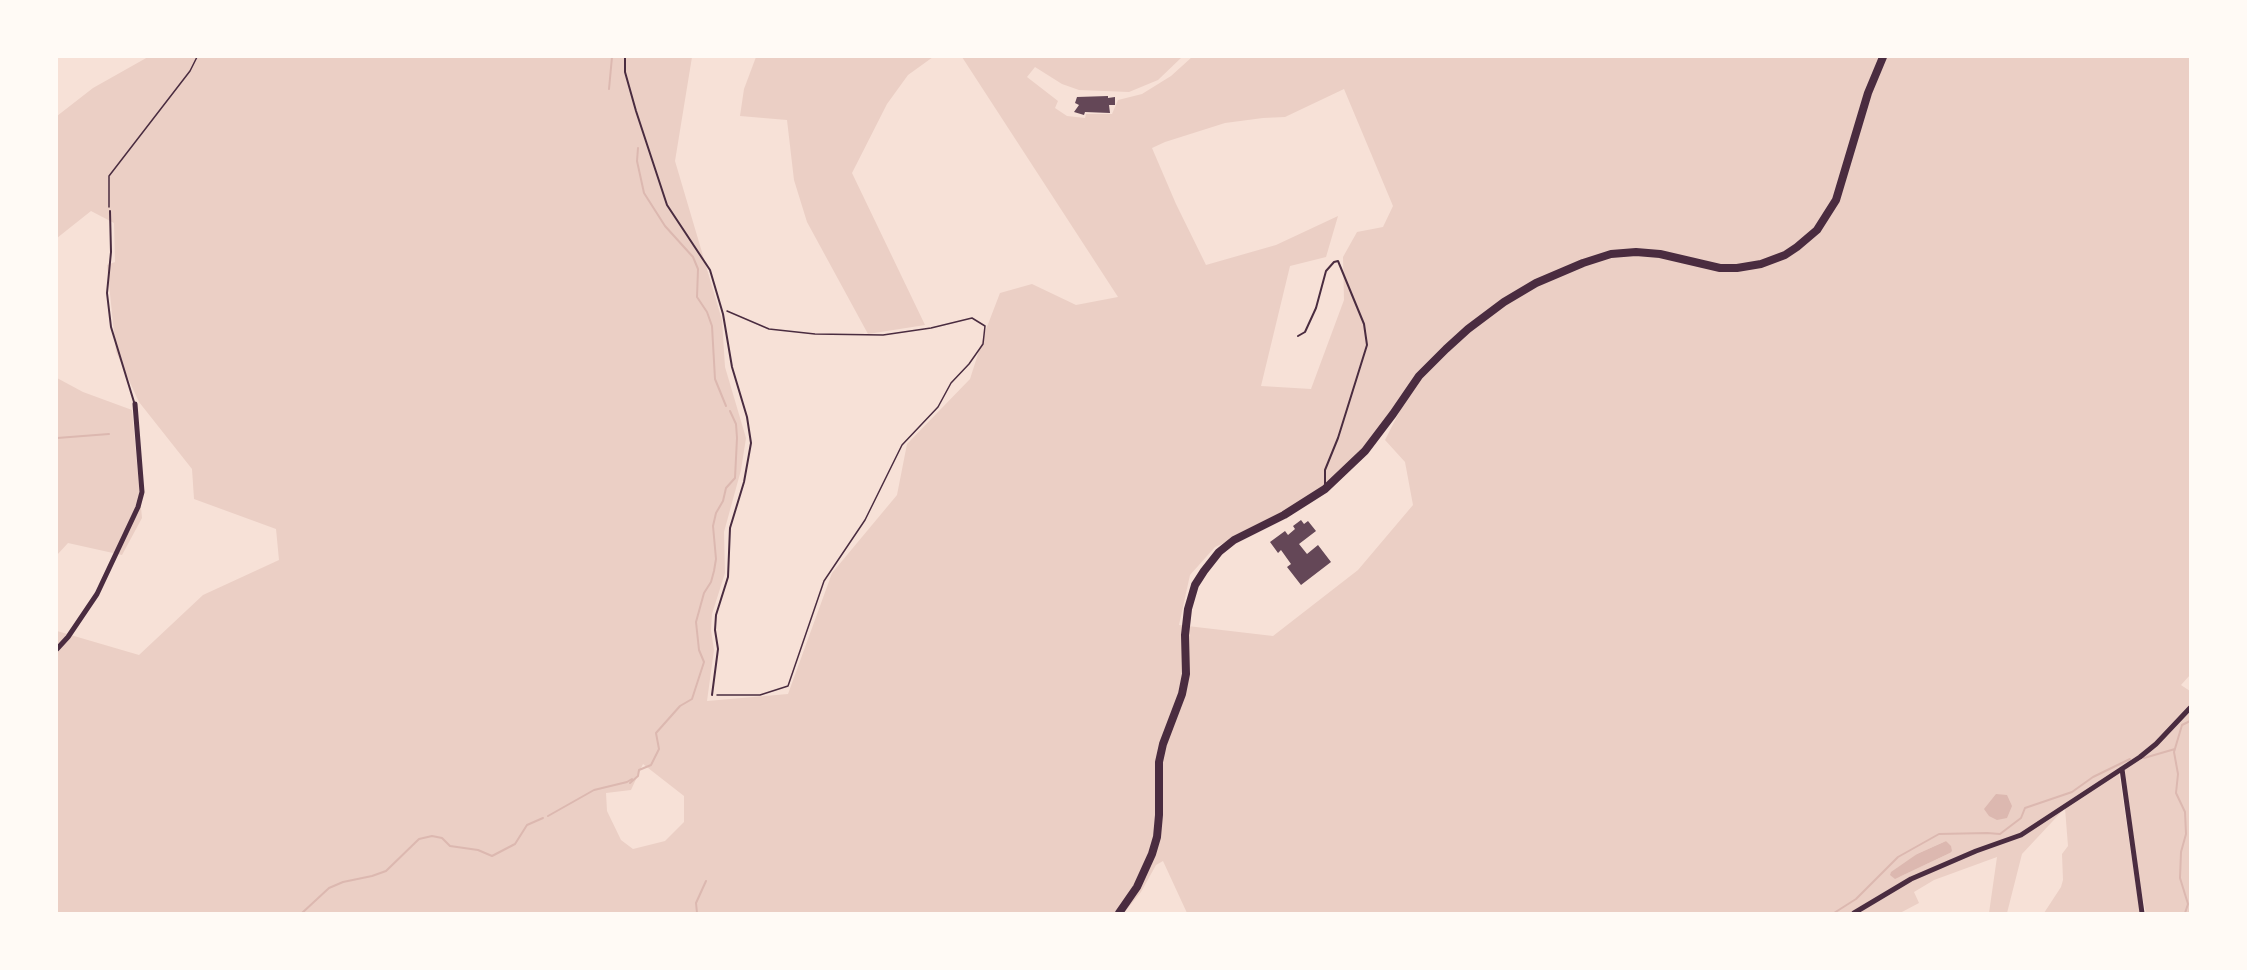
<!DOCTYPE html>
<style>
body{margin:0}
#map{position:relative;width:2247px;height:970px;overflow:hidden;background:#f7e1d7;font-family:Mulish,sans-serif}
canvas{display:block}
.frame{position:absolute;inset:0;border:58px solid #fffaf5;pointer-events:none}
</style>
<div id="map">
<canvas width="2247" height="970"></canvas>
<div class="frame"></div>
</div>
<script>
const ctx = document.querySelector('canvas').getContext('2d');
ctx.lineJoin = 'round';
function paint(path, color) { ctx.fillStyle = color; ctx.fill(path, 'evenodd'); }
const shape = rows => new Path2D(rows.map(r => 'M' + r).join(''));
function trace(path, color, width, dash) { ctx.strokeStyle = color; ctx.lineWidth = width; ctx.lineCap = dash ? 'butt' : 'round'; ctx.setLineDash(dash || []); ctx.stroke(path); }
paint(shape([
 [148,57,692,57,675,161,722,320,725,367,746,438,741,470,724,532,725,573,712,614,711,630,714,650,707,701,788,694,832,573,897,495,907,444,970,379,985,332,1000,293,1032,284,1076,305,1118,297,962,57,1182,57,1158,80,1129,92,1079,90,1062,84,1035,67,1027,77,1058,101,1055,108,1067,116,1085,118,1086,114,1112,114,1118,100,1142,94,1171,76,1192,57,2190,57,2190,675,2181,685,2190,691,2190,913,2146,913,2139,880,2125,771,2119,773,2140,913,2044,913,2061,887,2063,880,2062,854,2068,846,2065,808,2022,854,2007,913,1989,913,1997,857,1934,880,1914,892,1919,903,1900,913,1863,913,1859,907,1850,913,1187,913,1163,861,1156,865,1141,892,1124,913,57,913,57,631,139,655,203,595,279,560,276,529,194,499,192,469,139,402,116,352,107,265,115,262,114,223,91,211,57,238,57,116,93,88],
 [1344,89,1393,206,1383,227,1357,232,1343,257,1344,300,1311,389,1261,386,1290,266,1326,257,1338,216,1276,245,1206,265,1176,204,1152,148,1165,142,1225,123,1263,118,1285,117],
 [1413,385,1385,440,1405,462,1413,505,1358,570,1273,636,1179,625,1190,575,1215,547,1249,532,1325,489,1393,414],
 [643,764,684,796,684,822,665,841,633,849,621,840,607,811,606,793,631,790],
 [1946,841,1950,853,1899,877,1917,854],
 [756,57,933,57,908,75,887,104,852,173,925,325,868,334,807,222,794,180,787,120,740,116,744,89],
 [57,378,83,392,132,410,142,518,122,555,68,543,57,555]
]), '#ebcfc5');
paint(shape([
 [1996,794,2007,795,2012,806,2007,818,1997,820,1989,816,1984,809],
 [1946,841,1951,846,1952,851,1950,853,1895,879,1890,875,1891,872,1917,854]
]), '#dcb8b0');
trace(shape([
 [609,89,612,57],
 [638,148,637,161,644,193,665,226,693,257,698,269,697,297,707,312,712,326,715,379,726,406],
 [57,438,109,434],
 [2144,758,2175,749],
 [630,783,638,776,639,770,651,765,659,749,656,733,680,706,692,699,704,662,699,650,696,622,704,593,711,582,714,571,716,559,713,526,716,513,723,501,726,488,735,478,737,438,736,424,730,411],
 [548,816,594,790,627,782,632,779],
 [302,913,329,888,343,882,372,876,386,871,419,839,432,836,442,838,450,846,478,850,492,856,515,844,527,825,543,818],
 [697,913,696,903,706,881],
 [1834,913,1856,899,1898,857,1939,834,1987,833,2000,834,2021,818,2025,808,2072,792,2093,777,2130,759],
 [2185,913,2188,904,2180,878,2181,852,2186,834,2185,812,2176,793,2178,774,2174,752,2182,725,2190,721]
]), '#dcb8b0', 2);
paint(shape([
 [1108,96,1108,98,1115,97,1115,105,1109,105,1110,113,1085,112,1084,115,1074,112,1079,105,1075,103,1077,97],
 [1301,520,1304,524,1308,521,1316,531,1299,544,1307,554,1318,545,1331,562,1301,585,1287,567,1291,564,1281,550,1278,553,1270,542,1285,531,1288,535,1295,529,1293,526]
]), '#644757');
trace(shape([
 [109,207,109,176,190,71,197,57],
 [717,695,760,695,788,686,824,581,865,520,902,445,938,407,951,383,969,364,983,344,985,326,972,318,931,328,883,335,815,334,769,329,727,311]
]), '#4a2c40', 1.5);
trace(shape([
 [625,57,625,72,636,111,667,205,710,270,723,314,732,367,747,417,751,443,744,482,730,528,728,577,716,615,715,630,718,649,712,695],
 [110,211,111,252,107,293,111,327,134,402],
 [1298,336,1305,332,1316,308,1326,271,1334,262,1338,261,1364,324,1367,345,1338,438,1325,470,1325,485]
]), '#4a2c40', 2);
trace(shape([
 [57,649,68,637,97,594,138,507,142,492,135,404],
 [2122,769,2142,913],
 [1854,913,1911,879,1976,851,2021,835,2140,757,2156,744,2190,708]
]), '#4a2c40', 5);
trace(shape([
 [1119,913,1137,887,1152,854,1157,837,1159,815,1159,762,1163,744,1182,694,1186,674,1185,635,1188,609,1195,585,1204,571,1219,552,1234,540,1284,515,1325,489,1365,451,1393,414,1419,376,1446,349,1468,329,1504,302,1536,283,1583,263,1611,254,1636,252,1660,254,1720,268,1737,268,1761,264,1785,255,1797,247,1817,230,1836,200,1868,93,1883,57]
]), '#4a2c40', 8);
</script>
